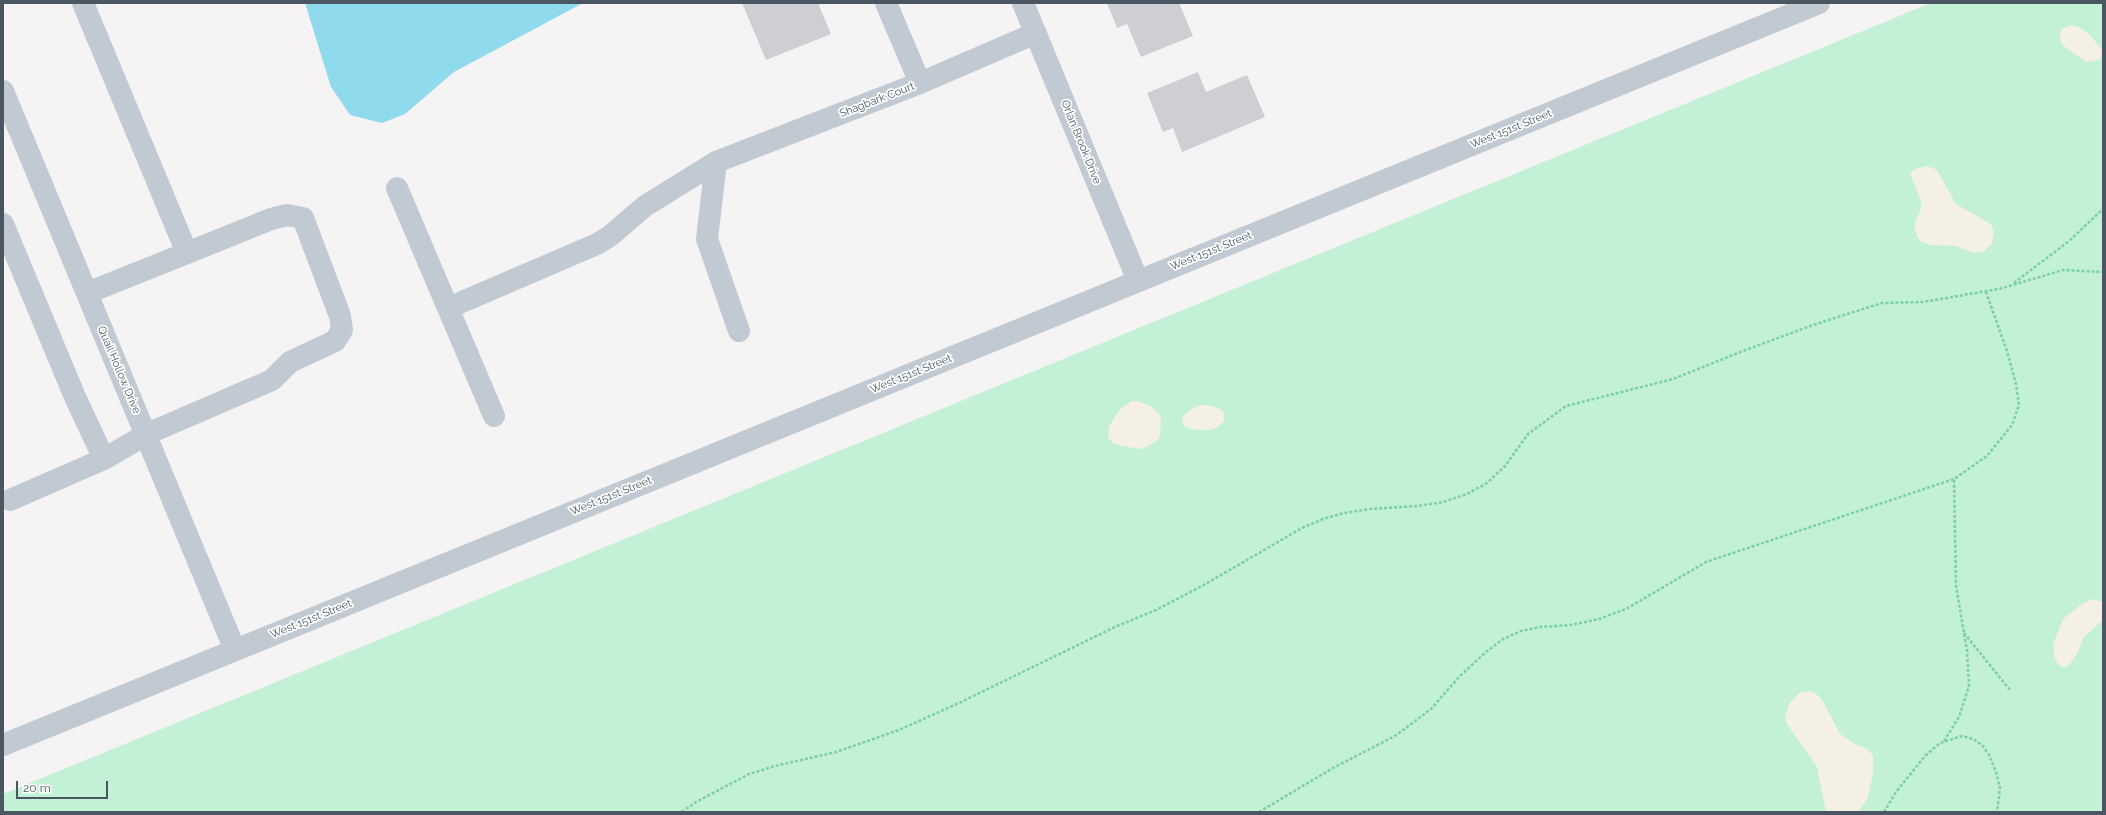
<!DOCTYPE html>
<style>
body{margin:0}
#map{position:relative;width:2106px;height:815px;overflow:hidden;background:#f5f3f3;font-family:Raleway,sans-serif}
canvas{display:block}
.frame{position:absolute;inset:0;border:4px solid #4a5661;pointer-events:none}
.scale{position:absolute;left:16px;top:781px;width:92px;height:18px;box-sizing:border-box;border:2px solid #4a5661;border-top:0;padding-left:5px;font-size:12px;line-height:14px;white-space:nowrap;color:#4a5661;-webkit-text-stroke:3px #fff;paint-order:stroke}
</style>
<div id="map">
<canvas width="2106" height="815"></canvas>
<div class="frame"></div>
<div class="scale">20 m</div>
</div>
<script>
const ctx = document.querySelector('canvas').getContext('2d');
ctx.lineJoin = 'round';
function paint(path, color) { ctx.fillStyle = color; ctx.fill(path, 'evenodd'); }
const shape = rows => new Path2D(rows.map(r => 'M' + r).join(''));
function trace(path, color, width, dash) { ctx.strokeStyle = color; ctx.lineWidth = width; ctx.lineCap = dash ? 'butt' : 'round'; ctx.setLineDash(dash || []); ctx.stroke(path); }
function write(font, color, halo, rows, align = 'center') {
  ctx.font = font + ' Raleway,sans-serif'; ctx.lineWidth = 3.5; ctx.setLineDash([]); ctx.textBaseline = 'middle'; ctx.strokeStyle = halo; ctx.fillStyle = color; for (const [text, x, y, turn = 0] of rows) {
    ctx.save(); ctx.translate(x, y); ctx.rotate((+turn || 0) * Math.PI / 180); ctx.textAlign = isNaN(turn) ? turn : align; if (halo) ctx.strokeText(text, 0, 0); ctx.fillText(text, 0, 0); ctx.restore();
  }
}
paint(shape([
 [1931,3,2103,3,2103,812,3,812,3,794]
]), '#c3f1d5');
paint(shape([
 [2071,25,2079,27,2090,35,2099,46,2103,53,2099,60,2086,62,2061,44,2060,33,2062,29],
 [1927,166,1937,170,1956,204,1991,224,1994,232,1993,237,1992,244,1984,251,1973,253,1956,246,1930,245,1920,241,1918,238,1915,229,1915,223,1921,209,1921,202,1910,173,1915,169],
 [1132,401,1138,401,1152,407,1159,414,1161,420,1160,435,1157,441,1142,449,1121,446,1113,443,1108,437,1109,427,1119,410],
 [1201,405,1208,405,1220,409,1224,413,1224,421,1216,428,1209,430,1196,430,1186,427,1183,424,1182,417,1190,410],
 [2093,599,2103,602,2103,620,2084,637,2078,652,2070,664,2066,667,2061,667,2055,660,2053,644,2063,619,2082,604],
 [1811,691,1819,696,1825,705,1840,734,1857,745,1868,749,1873,756,1873,772,1868,798,1858,812,1826,812,1817,767,1787,724,1785,717,1789,704,1799,693]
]), '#f5f0e5');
paint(shape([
 [305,3,583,3,454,72,405,114,382,123,350,115,331,87]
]), '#90daee');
paint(shape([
 [742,3,818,3,831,34,766,60],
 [1107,3,1179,3,1193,36,1141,57,1127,24,1117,28],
 [1198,72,1206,92,1247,75,1265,117,1182,152,1173,128,1163,132,1147,93]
]), '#cdcfd5');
trace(shape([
 [2014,283,2069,241,2103,209],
 [1964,633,2010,690],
 [1944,741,1959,717,1969,686,1967,650,1956,586,1954,479],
 [682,812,696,802,749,774,775,766,836,752,899,730,959,703,1117,626,1156,610,1202,586,1302,528,1323,519,1344,513,1370,509,1417,506,1443,502,1467,494,1487,483,1505,466,1528,434,1566,406,1673,379,1743,351,1813,325,1882,303,1923,302,1999,289,2063,270,2103,272],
 [1259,812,1333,768,1395,736,1431,709,1459,677,1486,652,1503,639,1521,631,1540,627,1571,625,1599,619,1626,609,1706,562,1954,479,1987,456,2012,425,2019,405,2016,384,2007,351,1986,292],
 [1884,812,1896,792,1925,756,1940,743,1962,736,1973,739,1982,745,1989,755,1996,772,2000,788,1997,812]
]), '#7ad0a6', 2.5, [3, 2]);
trace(shape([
 [83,3,187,253,87,293],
 [886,3,920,83],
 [1023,3,1138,281],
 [3,91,235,650],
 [716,162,707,239,739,331],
 [397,188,448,308,597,244,610,236,645,206,716,162,920,83,1036,33],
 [3,224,75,397,104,459,147,434,272,380,290,362,335,341,342,330,340,316,303,218,287,215,271,219,187,253],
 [448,308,494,416],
 [10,500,104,459],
 [3,745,1819,3]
]), '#c1cad2', 22);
write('11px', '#4a5661', '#fff', [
 ["Shagbark Court",877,100,-21],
 ["West 151st Street",1511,129,-22],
 ["Orlan Brook Drive",1081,142,68],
 ["West 151st Street",1211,251,-22],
 ["Quail Hollow Drive",119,370,67],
 ["West 151st Street",911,374,-22],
 ["West 151st Street",611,496,-22],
 ["West 151st Street",311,619,-22]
]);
</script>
